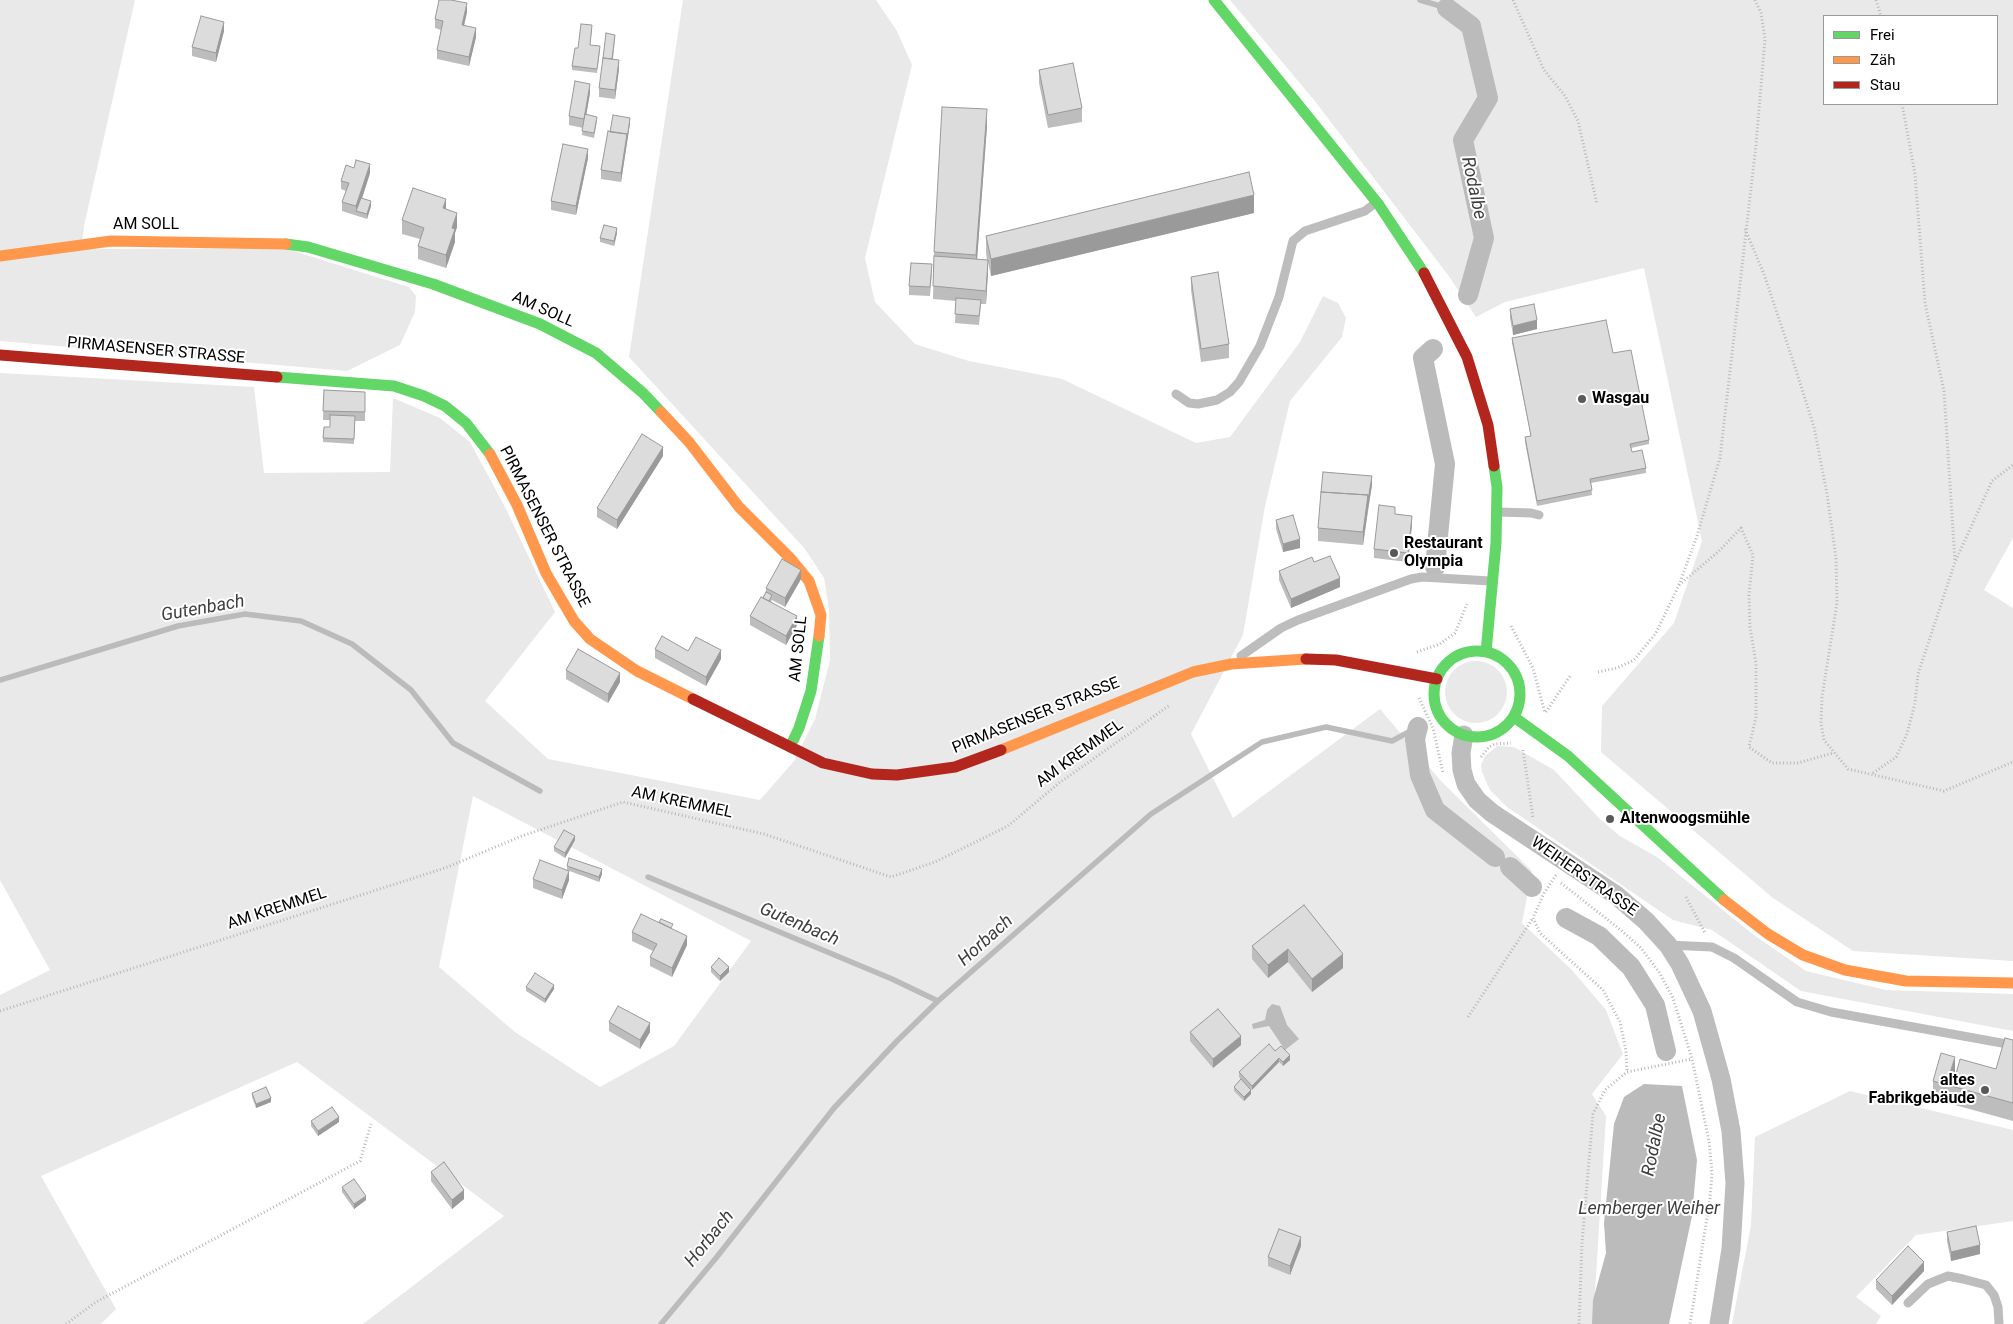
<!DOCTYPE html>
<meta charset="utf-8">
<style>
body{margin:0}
#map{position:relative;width:2013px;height:1324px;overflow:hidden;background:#fff;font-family:Roboto,sans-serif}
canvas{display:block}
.legend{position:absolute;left:1823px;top:15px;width:175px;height:90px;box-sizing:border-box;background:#fff;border:1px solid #999;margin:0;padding:6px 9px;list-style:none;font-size:15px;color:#000}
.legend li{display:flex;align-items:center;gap:10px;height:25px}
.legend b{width:25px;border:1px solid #999}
</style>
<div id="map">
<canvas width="2013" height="1324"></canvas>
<ul class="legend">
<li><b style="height:6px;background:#63d668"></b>Frei</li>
<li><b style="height:6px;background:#ff974d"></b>Zäh</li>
<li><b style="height:6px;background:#b3261e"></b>Stau</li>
</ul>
</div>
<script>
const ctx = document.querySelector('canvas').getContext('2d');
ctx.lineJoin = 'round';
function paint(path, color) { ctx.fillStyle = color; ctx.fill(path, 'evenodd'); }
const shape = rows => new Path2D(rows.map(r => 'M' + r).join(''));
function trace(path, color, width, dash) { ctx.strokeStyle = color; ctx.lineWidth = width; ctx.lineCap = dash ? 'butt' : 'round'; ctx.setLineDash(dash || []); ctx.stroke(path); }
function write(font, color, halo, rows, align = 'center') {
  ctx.font = font + ' Roboto,sans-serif'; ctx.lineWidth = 4; ctx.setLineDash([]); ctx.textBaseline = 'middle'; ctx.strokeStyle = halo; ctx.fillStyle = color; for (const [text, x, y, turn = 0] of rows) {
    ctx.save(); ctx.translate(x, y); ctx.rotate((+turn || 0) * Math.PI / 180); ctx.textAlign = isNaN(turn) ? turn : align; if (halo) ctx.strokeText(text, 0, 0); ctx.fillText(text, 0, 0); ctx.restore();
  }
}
paint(shape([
 [0,0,135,0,84,226,81,249,284,248,409,287,416,296,415,312,400,345,347,371,0,341],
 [683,0,876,0,897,31,912,65,865,258,875,302,915,344,969,361,1062,379,1196,443,1230,437,1300,342,1323,296,1338,303,1346,318,1342,337,1290,401,1265,506,1243,635,1191,734,1233,818,1380,709,1441,781,1532,871,1522,923,1572,970,1606,1010,1623,1054,1592,1094,1606,1116,1593,1324,363,1324,504,1216,297,1062,41,1176,116,1309,101,1324,0,1324,0,995,50,970,0,880,0,373,254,387,264,473,390,472,393,398,440,418,470,442,505,507,555,612,485,701,548,759,760,800,794,761,815,719,830,660,829,609,824,578,805,549,629,357],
 [473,796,751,941,674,1046,600,1087,515,1032,439,967],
 [1230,0,2013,0,2013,538,1984,590,2013,608,2013,961,1853,951,1773,898,1601,752,1602,706,1674,623,1702,541,1644,268,1505,302,1476,317,1448,275,1314,100],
 [1824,16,1997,16,1997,104,1824,104],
 '1445 692a31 31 0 1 1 62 0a31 31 0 1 1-62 0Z',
 [1497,746,1514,747,1554,770,1600,819,1620,836,1657,857,1754,935,1806,971,1886,990,2013,994,2013,1031,1801,991,1712,930,1673,920,1507,807,1490,790,1482,772,1481,765,1485,756],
 [1850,1091,2013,1130,2013,1221,1916,1235,1856,1297,1881,1316,1876,1324,1732,1324,1751,1225,1755,1137]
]), '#e9e9e9');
paint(shape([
 [1272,1004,1280,1006,1287,1025,1299,1039,1285,1050,1269,1026,1253,1029,1252,1024,1265,1020,1267,1010],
 [1644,1084,1682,1086,1697,1160,1692,1216,1669,1324,1592,1324,1593,1300,1606,1253,1604,1223,1614,1124,1624,1097]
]), '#bbb');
trace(shape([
 [1420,0,1447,8],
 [0,680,178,626,245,614,301,621,352,644,411,690,453,743,540,791],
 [648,877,892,979,938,1001],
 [661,1324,716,1258,834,1108,897,1041,938,1001,1151,814,1262,742,1326,727,1392,741,1418,727]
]), '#bbb', 5.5);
trace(shape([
 [1447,8,1471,26,1488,98,1463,140,1484,238,1468,295],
 [1433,349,1423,358,1445,464,1435,567],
 [1418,727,1415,739,1420,775,1435,810,1495,857],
 [1510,867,1532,887],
 [1566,918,1599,936,1631,967,1655,1005,1666,1051]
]), '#bbb', 20);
trace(shape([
 [1513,0,1544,70,1565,96,1578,121,1597,204],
 [1876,0,1881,16],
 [1902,104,1915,174,1925,303,1944,391,1955,562],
 [1745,229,1764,274,1794,364,1814,427,1827,494,1836,558,1837,603,1822,697,1821,724,1824,740,1848,769,1944,791,2013,762],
 [1679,585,1718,552,1741,528,1753,555,1749,595,1750,627,1756,664,1756,717,1749,747,1772,763,1798,763,1833,753],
 [1511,626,1533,668,1545,713],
 [1417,652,1440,644,1455,633,1467,604],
 [1598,672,1617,668,1634,660,1656,633,1679,585,1697,536,1720,458,1756,145,1765,39,1761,13,1755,0],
 [1419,698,1433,728,1443,773],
 [1546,712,1570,676],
 [1523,750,1533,818],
 [1481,757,1489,747,1495,744,1511,743],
 [1873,773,1896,757,1907,734,1915,703,1918,674,1955,562,1992,481,2013,465],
 [1556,875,1544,893,1533,918,1540,933,1603,990,1620,1022,1626,1051,1627,1072],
 [1561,883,1622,931,1641,948,1659,972,1673,998,1692,1059,1709,1141,1712,1173,1710,1199,1690,1324],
 [1686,897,1705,933],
 [0,1011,445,868,522,836,623,802,764,834,891,877,935,862,1008,826,1059,783,1170,705],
 [1468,1017,1533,918],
 [66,1324,96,1302,360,1161,371,1124],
 [1579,1324,1582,1243,1593,1114,1605,1090,1627,1072,1692,1059]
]), '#b8b8b8', 3, [1, 2.5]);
trace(shape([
 [1176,394,1189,403,1198,404,1217,400,1230,392,1239,382,1260,346,1279,297,1293,241,1305,231,1365,211,1374,204],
 [1498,512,1531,513,1539,515],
 [1241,656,1281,628,1298,620,1411,579,1422,577,1490,581],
 [1668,945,1712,947,1734,958,1797,1002,1831,1012,2013,1045],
 [1908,1303,1928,1284,1948,1276,1963,1279,1986,1285,1994,1295,1998,1307,1999,1324]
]), '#bdbdbd', 9);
trace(shape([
 [1464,735,1461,753,1462,770,1466,784,1477,800,1492,813,1616,895,1646,921,1668,945,1680,964,1702,1011,1721,1079,1731,1131,1735,1183,1731,1249,1719,1324]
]), '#bdbdbd', 19);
trace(shape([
 [1214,0,1379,205,1424,273],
 [286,244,308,247,433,284,540,324,596,353,643,393,661,412],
 [277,377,394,386,424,396,445,406,466,423,490,454],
 '1434 694a43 43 0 1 1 86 0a43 43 0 1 1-86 0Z',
 [1486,652,1496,543,1497,487,1494,466],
 [1514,717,1568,756,1724,900],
 [790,747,799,728,811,691,819,636]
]), '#63d668', 11);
trace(shape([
 [0,256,111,241,286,244],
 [661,412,689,442,739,507,791,559,809,581,821,615,819,636],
 [490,454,517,505,546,573,574,621,590,639,637,671,693,699],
 [1001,750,1193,672,1231,664,1306,659],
 [1724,900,1768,934,1803,955,1845,970,1906,981,2013,983]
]), '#ff974d', 11);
trace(shape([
 [1424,273,1467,357,1488,425,1494,466],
 [0,355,277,377],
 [1306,659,1336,660,1437,679],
 [693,699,823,763,872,774,897,775,955,767,1001,750]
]), '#b3261e', 11);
paint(shape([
 [467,12,464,26,476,37,469,66,437,59,437,50,441,30,435,28,435,19],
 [592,30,590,45,600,50,597,73,572,70,572,66,578,48],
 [224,31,216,62,192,56,192,47],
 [615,39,613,59,619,69,615,99,599,97,599,88],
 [1039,70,1082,108,1082,122,1048,128,1039,83],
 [590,93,586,115,597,121,594,138,582,135,583,128,569,125,569,116],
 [630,123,621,182,601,179,601,170,610,132],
 [987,126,977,260,987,260,986,253,986,236,1254,213,991,276,988,262,986,304,981,304,979,325,955,323,956,301,933,299,934,252],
 [588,158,576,215,551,210,551,201],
 [370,173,362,198,371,206,367,219,342,211,342,202,346,191,341,189,341,181],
 [446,209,457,227,455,233,455,242,446,268,418,259,418,246,420,239,402,234,402,220],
 [617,233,614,246,600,242,600,238],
 [932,273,930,296,909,295,909,286],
 [1191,277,1229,344,1229,358,1201,362,1191,290],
 [1510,309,1537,329,1513,335,1510,318],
 [1512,338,1613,353,1649,440,1649,444,1631,448,1632,452,1646,468,1646,473,1591,483,1592,495,1537,506,1525,442,1525,437,1531,436,1512,343],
 [324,390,365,392,365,421,355,421,354,444,323,442,324,427,330,427,330,420,323,420],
 [663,456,617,529,597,517,597,508],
 [1372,485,1363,545,1318,541,1318,528],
 [1395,514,1412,525,1408,562,1374,558,1374,549],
 [1276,520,1300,548,1283,552,1276,529],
 [1314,562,1340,587,1291,608,1279,580,1279,571],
 [801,579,785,607,772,600,771,602,797,625,786,645,750,625,750,616,766,592,766,588],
 [655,649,721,659,706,686,655,658],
 [566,670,620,682,608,703,566,679],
 [575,840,565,858,554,851,554,847],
 [567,866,602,874,599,882,567,870],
 [533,879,569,880,562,899,533,888],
 [1304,905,1343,968,1312,992,1288,962,1268,978,1252,959,1252,946],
 [673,929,687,945,672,977,650,966,650,957,653,951,632,941,632,932],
 [711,967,729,972,720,981,711,972],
 [526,987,554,989,545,1003,526,991],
 [609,1022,650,1032,640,1049,609,1031],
 [1190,1032,1241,1045,1213,1068,1190,1041],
 [2013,1040,2013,1121,1933,1099,1933,1081,1955,1074,1954,1077,1955,1078,1996,1069],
 [1275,1051,1290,1060,1283,1066,1279,1062,1251,1090,1251,1094,1244,1101,1234,1091,1234,1087,1241,1079,1239,1077,1239,1072],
 [252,1093,271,1102,256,1108,252,1097],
 [311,1121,339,1122,318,1136,311,1126],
 [431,1172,464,1199,452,1209,431,1181],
 [342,1187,366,1200,354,1209,342,1192],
 [1947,1232,1980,1254,1951,1261,1947,1241],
 [1301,1246,1290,1275,1268,1266,1268,1257],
 [1924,1271,1892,1305,1876,1289,1876,1280]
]), '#bdbdbd');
paint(shape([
 [467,3,467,12,462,34,462,25],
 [224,22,224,31,216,62,216,53],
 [476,28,476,37,469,66,469,57],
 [619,60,619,69,615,99,615,90],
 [590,84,590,93,584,128,584,119],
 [987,109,987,126,976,273,976,255],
 [630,118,630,123,621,182,621,173],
 [588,149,588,158,576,215,576,206],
 [370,164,370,173,358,211,356,211,356,206],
 [1254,195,1254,213,991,276,991,259],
 [446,199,446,213,443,208],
 [371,201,371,206,367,219,367,214],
 [457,213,457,227,455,233,455,242,446,268,446,255,452,228],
 [617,228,617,233,614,246,614,241],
 [988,260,988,274,986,304,986,291],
 [1537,320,1537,329,1513,335,1513,326],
 [663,447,663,456,617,529,617,520],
 [1372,476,1372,485,1368,509,1368,500],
 [1368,495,1368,509,1363,545,1363,532],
 [1412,516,1412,525,1408,562,1408,553],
 [1300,539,1300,548,1283,552,1283,544],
 [801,570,801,579,785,607,785,598],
 [1340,578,1340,587,1291,608,1291,599],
 [797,616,797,625,786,645,786,636],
 [721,650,721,659,706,686,706,677],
 [620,673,620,682,608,703,608,694],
 [575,836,575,840,565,858,565,853],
 [602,869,602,874,599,882,599,877],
 [569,871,569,880,562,899,562,890],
 [687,936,687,945,672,977,672,968],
 [1288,949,1288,962,1268,978,1268,965],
 [1343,954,1343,968,1312,992,1312,979],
 [729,967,729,972,720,981,720,976],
 [554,985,554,989,545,1003,545,999],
 [650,1023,650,1032,640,1049,640,1040],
 [1241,1036,1241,1045,1213,1068,1213,1059],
 [1290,1055,1290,1060,1283,1066,1283,1062],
 [1955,1057,1955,1074,1951,1086,1949,1076],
 [1279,1058,1279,1062,1252,1090,1252,1086],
 [1251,1090,1251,1094,1244,1101,1244,1097],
 [271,1098,271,1102,256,1108,256,1104],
 [339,1117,339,1122,318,1136,318,1131],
 [464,1190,464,1199,452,1209,452,1200],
 [366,1196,366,1200,354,1209,354,1204],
 [1301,1237,1301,1246,1290,1275,1290,1266],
 [1980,1245,1980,1254,1951,1261,1951,1252],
 [1924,1262,1924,1271,1892,1305,1892,1296]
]), '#9a9a9a');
const building = shape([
 [439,0,451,0,467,3,462,25,476,28,469,57,437,50,443,21,435,19,439,0],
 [201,16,224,22,216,53,192,47,201,16],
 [581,24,592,25,590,45,600,46,597,69,572,66,575,48,578,48,581,24],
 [606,33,615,35,612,59,603,58,606,33],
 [603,58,619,60,615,90,599,88,603,58],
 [1073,63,1082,108,1048,115,1039,70,1073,63],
 [575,81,590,84,584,119,569,116,575,81],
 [942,107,987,109,976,255,934,252,942,107],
 [585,114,597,117,594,133,582,131,585,114],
 [613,115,630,118,627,139,627,134,610,132,613,115],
 [608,131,627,134,621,173,601,170,608,131],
 [563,144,588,149,576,206,551,201,563,144],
 [356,160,370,164,356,206,342,202,349,183,341,181,346,165,354,168,356,160],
 [1249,172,1254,195,991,259,986,236,1249,172],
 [413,188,446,199,443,208,457,213,452,228,455,229,446,255,418,246,424,228,402,220,413,188],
 [361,198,371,201,367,214,356,211,361,198],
 [604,225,617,228,614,241,600,238,604,225],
 [934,256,988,260,986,291,933,286,934,256],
 [911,263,932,264,930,287,909,286,911,263],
 [1218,272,1229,344,1201,349,1191,277,1218,272],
 [956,298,981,300,979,316,955,314,956,298],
 [1534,304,1537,320,1513,326,1510,309,1534,304],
 [1606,320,1613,353,1631,350,1649,440,1630,444,1632,452,1642,450,1646,468,1590,479,1592,490,1537,501,1525,437,1531,436,1512,338,1606,320],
 [324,390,365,392,365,412,323,411,324,390],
 [330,415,355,416,354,439,323,438,324,427,330,427,330,415],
 [642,434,663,447,617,520,597,508,642,434],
 [1323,472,1372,476,1368,500,1368,495,1321,492,1323,472],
 [1321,492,1368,495,1363,532,1318,528,1321,492],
 [1379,505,1395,507,1395,514,1412,516,1408,553,1374,549,1379,505],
 [1293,515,1300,539,1283,544,1276,520,1293,515],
 [1330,556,1340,578,1291,599,1279,571,1312,557,1314,562,1330,556],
 [782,559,801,570,785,598,766,588,782,559],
 [766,592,772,595,769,601,763,598,766,592],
 [761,597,797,616,786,636,750,616,761,597],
 [662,636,688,651,696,637,721,650,706,677,655,649,662,636],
 [578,649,620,673,608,694,566,670,578,649],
 [564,830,575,836,565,853,554,847,564,830],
 [569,858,602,869,599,877,567,866,569,858],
 [540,860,569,871,562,890,533,879,540,860],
 [1304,905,1343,954,1312,979,1288,949,1268,965,1252,946,1304,905],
 [641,914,687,936,672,968,650,957,657,944,632,932,641,914],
 [661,919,673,924,671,928,659,922,661,919],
 [719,958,729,967,720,976,711,967,719,958],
 [535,973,554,985,545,999,526,987,535,973],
 [618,1006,650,1023,640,1040,609,1022,618,1006],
 [1218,1009,1241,1036,1213,1059,1190,1032,1218,1009],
 [2005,1038,2013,1040,2013,1103,1933,1081,1941,1053,1955,1057,1949,1076,1955,1078,1960,1059,1996,1069,2005,1038],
 [1269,1044,1275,1051,1281,1046,1290,1055,1283,1062,1279,1058,1252,1086,1239,1072,1269,1044],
 [1241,1079,1251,1090,1244,1097,1234,1087,1241,1079],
 [266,1087,271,1098,256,1104,252,1093,266,1087],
 [332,1107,339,1117,318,1131,311,1121,332,1107],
 [444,1162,464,1190,452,1200,431,1172,444,1162],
 [354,1179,366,1196,354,1204,342,1187,354,1179],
 [1976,1226,1980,1245,1951,1252,1947,1232,1976,1226],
 [1279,1229,1301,1237,1290,1266,1268,1257,1279,1229],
 [1908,1246,1924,1262,1892,1296,1876,1280,1908,1246]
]);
paint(building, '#dcdcdc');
trace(building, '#9a9a9a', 1);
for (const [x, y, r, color] of [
 [1582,399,5,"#595959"],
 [1394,553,5,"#595959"],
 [1610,819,5,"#595959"],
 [1985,1090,5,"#595959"]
]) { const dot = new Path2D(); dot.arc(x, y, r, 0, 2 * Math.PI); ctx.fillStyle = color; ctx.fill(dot); trace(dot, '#fff', 2); }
write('16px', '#000', '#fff', [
 ["AM SOLL",146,225],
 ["AM SOLL",543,310,24],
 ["PIRMASENSER STRASSE",156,351,5],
 ["PIRMASENSER STRASSE",544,527,63],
 ["AM SOLL",799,649,-84],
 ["PIRMASENSER STRASSE",1036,716,-22],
 ["AM KREMMEL",1080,754,-36],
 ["AM KREMMEL",682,803,12],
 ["WEIHERSTRASSE",1584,877,35],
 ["AM KREMMEL",277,909,-18]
]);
write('bold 16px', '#000', '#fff', [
 ["Wasgau",1592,399],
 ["Restaurant",1404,544],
 ["Olympia",1404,562],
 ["Altenwoogsmühle",1620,819],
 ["altes",1975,1081,"right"],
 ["Fabrikgebäude",1975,1099,"right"]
], 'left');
write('italic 18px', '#3f3f3f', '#fff', [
 ["Rodalbe",1473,188,78],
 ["Gutenbach",203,609,-10],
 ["Gutenbach",799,925,23],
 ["Horbach",986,941,-42],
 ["Rodalbe",1655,1145,-79],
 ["Lemberger Weiher",1649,1209],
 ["Horbach",710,1239,-51]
]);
</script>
